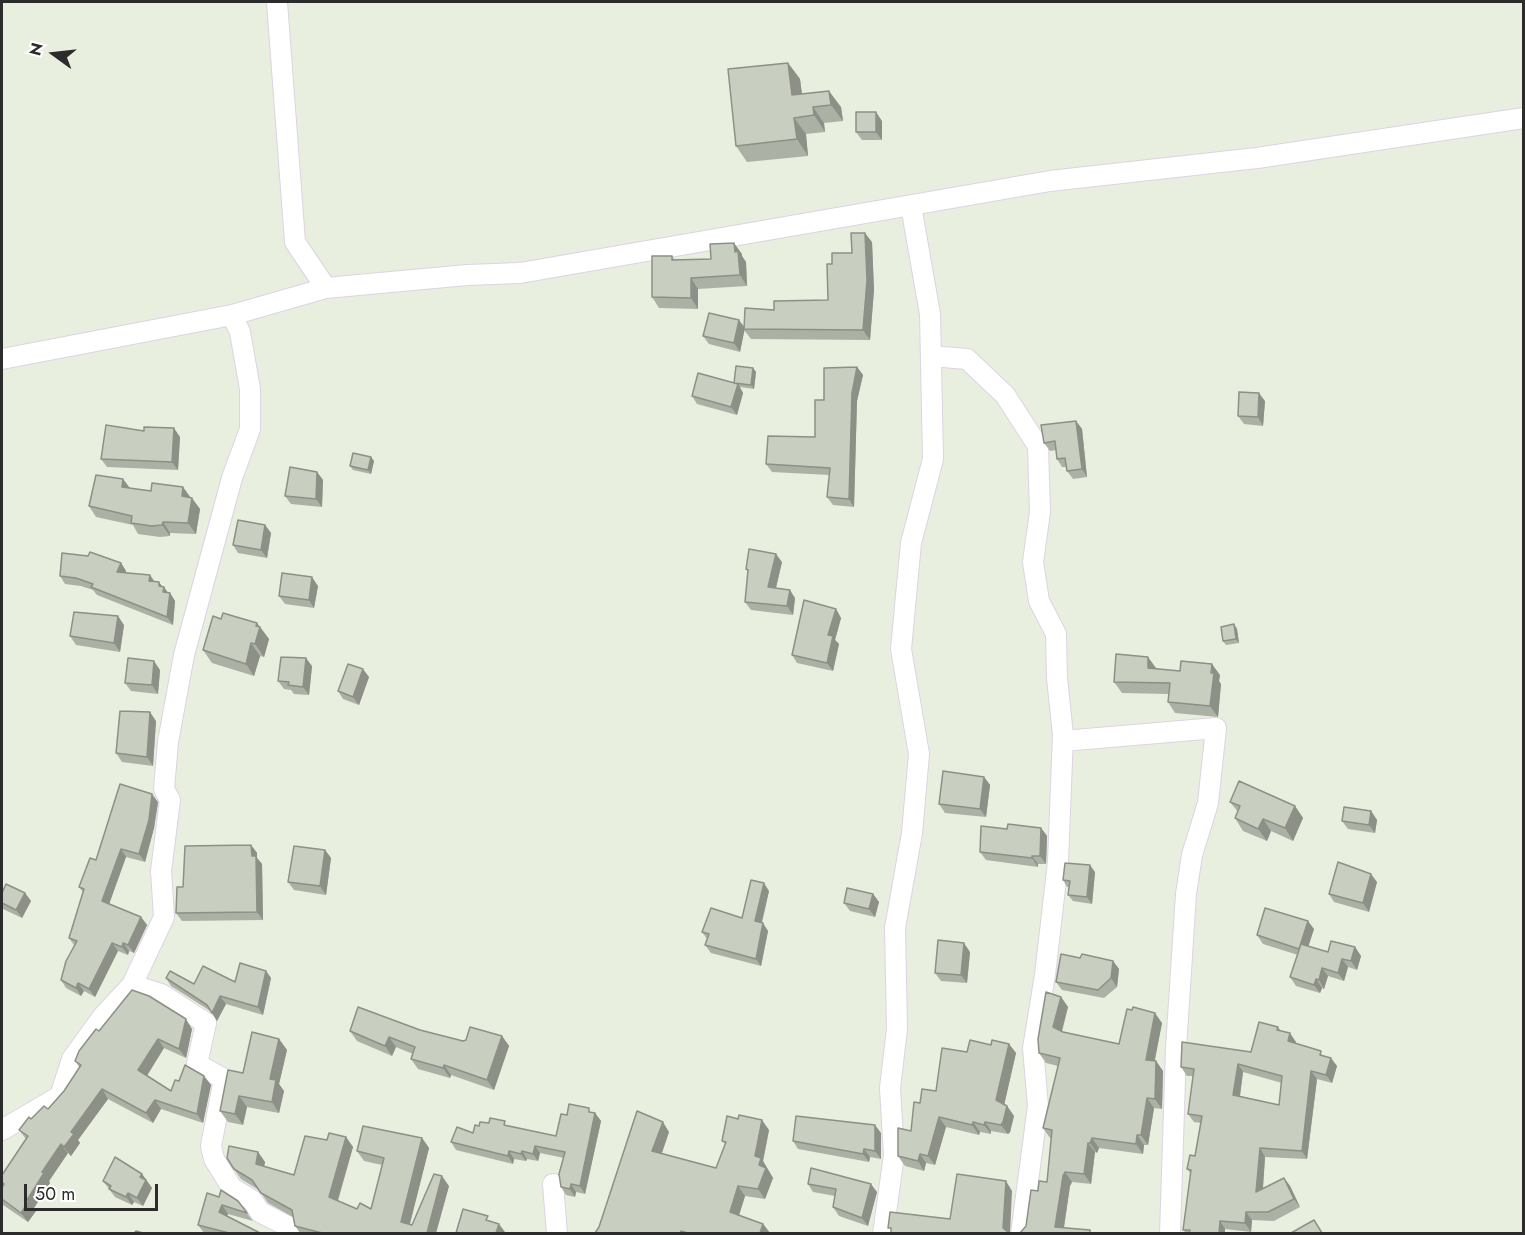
<!DOCTYPE html>
<style>
body{margin:0}
#map{position:relative;width:1525px;height:1235px;overflow:hidden;background:#e9efde;font-family:Jost,sans-serif}
canvas{display:block}
.frame{position:absolute;inset:0;border:3px solid #2c2c2c;pointer-events:none}
.north{position:absolute;left:24px;top:24px;width:60px;height:60px;-webkit-text-stroke:4px #fff;paint-order:stroke;rotate:285deg;font-size:16px;font-weight:700;line-height:24px;text-align:center;color:#2c2c2c}
.north::after{content:'';display:block;margin:auto;width:21px;height:27px;background:#2c2c2c;clip-path:polygon(50% 0,100% 100%,50% 72%,0 100%)}
.scale{position:absolute;left:24px;top:1184px;width:134px;height:27px;box-sizing:border-box;border:3px solid #2c2c2c;border-top:0;padding-left:8px;font-size:18px;line-height:21px;white-space:nowrap;color:#2c2c2c;-webkit-text-stroke:4px #fff;paint-order:stroke}
</style>
<div id="map">
<canvas width="1525" height="1235"></canvas>
<div class="frame"></div>
<div class="north">N</div>
<div class="scale">50 m</div>
</div>
<script>
const ctx = document.querySelector('canvas').getContext('2d');
ctx.lineJoin = 'round';
const shape = rows => new Path2D(rows.map(r => 'M' + r).join(''));
function trace(path, color, width, dash) { ctx.strokeStyle = color; ctx.lineWidth = width; ctx.lineCap = dash ? 'butt' : 'round'; ctx.setLineDash(dash || []); ctx.stroke(path); }
function paint(path, color) { ctx.fillStyle = color; ctx.fill(path, 'evenodd'); }
const minor = shape([
 [277,2,295,242,326,288],
 [931,356,967,359,1005,395,1038,446,1040,512,1033,562,1039,601,1056,634,1057,678,1063,735,1058,862,1045,975,1033,1048,1038,1106,1021,1234],
 [2,359,232,315,326,288,467,275,520,273,1050,181,1257,158,1524,118],
 [1063,741,1216,728,1208,803,1192,855,1186,894,1176,1048,1170,1234],
 [132,985,161,994,206,1023,197,1064,224,1079,211,1146,214,1159,232,1188,252,1200,260,1212,289,1227,290,1234],
 [2,1130,60,1096,72,1059,104,1015,132,985,164,917,161,871,170,800,164,789,168,742,184,655,232,478,250,429,250,389,240,332,232,315],
 [553,1184,557,1234],
 [883,1234,894,1155,890,1088,897,1029,895,928,912,833,919,754,901,649,911,543,933,459,930,314,911,206]
]);
trace(minor, '#ded2e6', 22);
trace(minor, '#fff', 20);
paint(shape([
 [788,63,800,79,802,94,841,107,843,121,824,123,825,132,806,134,808,156,747,162,736,146],
 [882,121,882,140,862,140,856,132],
 [872,242,874,290,870,340,751,339,744,330,740,352,709,344,703,336,744,327,774,310,828,300,832,264],
 [742,254,742,256,746,262,747,286,698,289,698,309,659,308,652,297,672,256,674,259,711,259],
 [857,367,863,375,857,401,854,507,833,505,827,497,830,475,772,472,766,464,815,437,824,400],
 [753,368,756,372,754,389,740,387,743,393,737,415,697,404,692,396,735,384,734,383],
 [1265,401,1263,426,1244,424,1238,416],
 [1076,421,1082,429,1087,477,1073,479,1067,471,1066,467,1062,467,1057,459,1056,450,1050,451,1044,443],
 [144,431,180,437,178,470,107,467,101,459],
 [371,457,374,461,371,474,353,470,350,466],
 [317,472,323,480,322,507,291,504,285,496],
 [123,479,130,488,190,497,200,509,196,534,170,533,170,536,160,537,138,534,133,525,96,517,89,506],
 [265,525,271,533,267,558,238,553,233,545],
 [782,562,776,588,795,598,793,615,751,610,745,602,748,572,746,569],
 [121,563,126,571,126,573,150,575,155,582,162,586,168,593,170,593,175,601,173,625,97,595,93,590,81,586,65,584,60,576],
 [318,586,314,608,285,604,279,596],
 [836,609,841,618,835,640,839,644,833,671,797,663,792,655],
 [221,619,260,627,269,639,264,657,260,656,254,676,212,663,203,650],
 [1234,624,1237,629,1239,643,1226,645,1223,641],
 [124,625,120,652,76,645,70,636],
 [312,666,309,695,294,694,291,690,284,689,278,681],
 [1156,669,1220,675,1219,681,1221,684,1218,717,1175,713,1168,702,1169,694,1122,693,1114,682],
 [160,670,158,694,131,691,125,683],
 [369,677,359,705,343,699,338,691],
 [156,721,153,766,122,762,116,753],
 [984,777,990,785,986,817,945,813,939,804],
 [158,802,154,828,145,862,126,857,109,904,141,917,147,925,134,953,129,951,128,955,118,951,95,997,84,991,81,996,66,988,61,980,74,945,69,938,83,892,79,887,96,860],
 [1230,802,1295,806,1303,818,1293,841,1271,831,1267,841,1243,831,1235,818,1238,812],
 [1371,811,1377,820,1375,833,1348,829,1342,821],
 [1041,828,1047,836,1046,864,1038,864,1038,867,986,860,980,852,1007,829],
 [251,845,257,853,257,858,262,864,263,920,182,921,176,913,183,887],
 [325,850,331,858,326,895,294,890,288,882],
 [1095,872,1092,904,1073,901,1068,895,1069,887,1067,887,1063,880],
 [1377,882,1369,912,1334,902,1329,894],
 [769,891,762,923,768,931,761,966,711,953,705,945,707,939,702,932,742,918],
 [2,893,25,893,31,901,22,918,3,909,2,906],
 [873,894,879,902,875,917,850,911,844,903],
 [1314,929,1308,946,1328,952,1355,947,1361,956,1357,970,1348,967,1344,981,1328,976,1324,989,1322,988,1320,993,1296,986,1290,977,1298,955,1263,944,1257,935],
 [970,952,967,983,941,981,935,973],
 [1080,958,1113,961,1119,969,1117,987,1104,998,1062,990,1056,982],
 [266,971,271,978,263,1015,226,1004,217,1021,212,1012,171,986,166,978,194,984,235,982],
 [1061,997,1068,1007,1062,1032,1119,1044,1162,1023,1154,1061,1156,1061,1163,1071,1162,1109,1154,1108,1148,1145,1144,1145,1143,1154,1099,1148,1097,1153,1095,1152,1091,1184,1072,1182,1070,1186,1064,1228,1026,1226,1038,1191,1047,1182,1052,1138,1050,1138,1043,1128,1058,1066,1046,1063,1039,1053],
 [1278,1027,1281,1031,1296,1042,1296,1043,1325,1056,1337,1066,1332,1083,1317,1079,1307,1159,1265,1157,1263,1189,1284,1178,1290,1186,1300,1207,1274,1221,1252,1220,1251,1232,1225,1229,1225,1233,1186,1233,1183,1230,1191,1174,1187,1169,1195,1156,1201,1123,1194,1122,1188,1114,1193,1076,1187,1076,1181,1067,1251,1052],
 [1243,1072,1282,1083,1279,1105,1240,1096],
 [192,1029,186,1058,164,1048,147,1076,171,1091,179,1081,204,1076,211,1085,203,1123,161,1109,153,1123,108,1099,78,1140,80,1143,71,1156,68,1153,49,1181,50,1183,34,1208,36,1211,28,1222,3,1205,2,1203,2,1188,3,1186,2,1184,2,1175,26,1139,19,1130,31,1119,48,1109,64,1091,80,1068,75,1061,99,1031],
 [420,1030,463,1041,502,1036,509,1046,494,1090,451,1075,450,1078,418,1069,411,1059,413,1054,396,1047,392,1056,357,1041,350,1031],
 [279,1039,287,1050,279,1084,284,1091,279,1113,247,1107,243,1125,228,1122,220,1111,243,1073],
 [1009,1044,1016,1053,1004,1105,1007,1106,1014,1116,1010,1132,1008,1134,991,1131,991,1134,980,1132,979,1135,946,1127,935,1165,926,1163,924,1171,905,1166,898,1156,911,1131,936,1091,967,1052,991,1045],
 [592,1113,595,1113,601,1121,585,1194,576,1192,575,1197,566,1195,561,1187,564,1158,540,1153,538,1161,527,1159,526,1161,514,1159,513,1164,456,1150,451,1142,473,1133,479,1126,489,1123,508,1126,556,1136,567,1115],
 [769,1130,763,1161,773,1178,765,1199,745,1196,739,1215,763,1224,770,1233,595,1233,669,1132,662,1153,716,1168,725,1144,722,1141],
 [881,1133,881,1159,870,1157,869,1162,798,1149,793,1141],
 [346,1137,353,1147,338,1201,357,1209,371,1209,382,1165,364,1161,357,1151,422,1138,429,1148,410,1224,412,1225,449,1186,436,1233,300,1233,295,1226,293,1217,268,1203,259,1190,241,1179,234,1169,258,1152,265,1162,264,1166,294,1175,327,1140],
 [142,1174,152,1188,143,1206,134,1202,132,1205,115,1197,103,1181],
 [808,1184,877,1192,868,1226,839,1216,833,1207,835,1196,813,1192],
 [219,1197,238,1201,253,1221,228,1214,227,1216,260,1233,204,1233,198,1225]
]), '#acb1a5');
paint(shape([
 [788,63,800,79,804,111,792,95],
 [829,91,841,107,843,121,831,105],
 [813,107,824,123,825,132,814,115],
 [876,112,882,121,882,140,876,132],
 [794,118,806,134,808,156,797,139],
 [865,233,872,242,874,290,870,340,863,330],
 [734,243,742,254,742,256,746,262,747,286,740,275,735,252],
 [691,278,698,289,698,309,691,298],
 [739,320,745,328,740,352,734,343],
 [857,367,863,375,857,401,854,507,849,499,852,393],
 [753,368,756,372,754,389,751,385],
 [738,384,743,393,737,415,731,407],
 [1259,393,1265,401,1263,426,1258,417],
 [1076,421,1082,429,1087,477,1082,469],
 [174,428,180,437,178,470,172,462],
 [371,457,374,461,371,474,368,470],
 [317,472,323,480,322,507,316,499],
 [123,479,131,490,122,487],
 [183,487,191,498,182,496],
 [192,498,200,509,196,534,188,523],
 [163,522,170,533,170,536,162,525],
 [265,525,271,533,267,558,261,550],
 [776,554,782,562,774,596,768,587],
 [121,563,126,571,123,580,117,572],
 [150,575,155,583,149,581],
 [312,577,318,586,314,608,309,600],
 [159,582,164,589,164,587,169,594,169,600,159,586],
 [790,590,795,598,793,615,787,606],
 [170,593,175,601,173,625,167,617],
 [836,609,841,618,835,640,839,644,833,671,827,663,828,635],
 [118,616,124,625,120,652,114,643],
 [257,623,269,639,264,657,255,644],
 [1234,624,1237,629,1239,643,1236,639],
 [251,643,260,656,254,676,246,664],
 [1148,657,1156,668,1148,668],
 [306,658,312,666,309,695,303,687],
 [154,661,160,670,158,694,152,685],
 [1212,664,1220,675,1219,681,1221,684,1218,717,1210,706],
 [363,669,369,677,359,705,353,697],
 [150,712,156,721,153,766,147,757],
 [984,777,990,785,986,817,980,809],
 [152,794,158,802,154,828,145,862,139,854],
 [1295,806,1303,818,1293,841,1285,828],
 [1371,811,1377,820,1375,833,1369,825],
 [1263,819,1271,831,1267,841,1258,829],
 [1041,828,1047,836,1046,864,1040,856],
 [251,845,257,853,257,858,262,864,263,920,257,912,252,856],
 [121,849,126,857,107,910,102,901],
 [325,850,331,858,326,895,320,886],
 [1032,856,1038,864,1038,867,1032,858],
 [1090,865,1095,872,1092,904,1087,897],
 [1371,874,1377,882,1369,912,1363,903],
 [764,883,769,891,760,929,755,921],
 [25,893,31,901,22,918,16,910],
 [873,894,879,902,875,917,869,909],
 [141,917,147,925,134,953,128,945],
 [1308,921,1314,929,1305,957,1299,949],
 [763,923,768,931,761,966,756,959],
 [112,943,118,951,95,997,89,989],
 [123,943,129,951,128,955,122,947],
 [964,943,970,952,967,983,961,975],
 [1355,947,1361,956,1357,970,1351,961],
 [1342,959,1348,967,1344,981,1338,973],
 [1113,961,1119,969,1117,987,1111,978],
 [1322,968,1328,976,1324,989,1319,980],
 [266,971,271,978,263,1015,258,1007],
 [1316,979,1322,988,1320,993,1314,985],
 [78,983,84,991,81,996,76,988],
 [220,996,226,1004,217,1021,212,1013],
 [1061,997,1068,1007,1060,1037,1053,1027],
 [1155,1013,1162,1023,1153,1070,1146,1060],
 [186,1019,192,1029,186,1058,179,1049],
 [1290,1033,1296,1042,1294,1049,1288,1041],
 [502,1036,509,1046,494,1090,487,1080],
 [389,1037,396,1047,392,1056,385,1046],
 [158,1039,164,1048,144,1080,138,1070],
 [279,1039,287,1050,279,1084,284,1091,279,1113,272,1102,270,1079],
 [1009,1044,1016,1053,1003,1110,996,1100],
 [1331,1058,1337,1066,1332,1083,1326,1075],
 [1156,1061,1163,1071,1162,1109,1155,1099],
 [1238,1064,1243,1072,1239,1103,1233,1095],
 [444,1065,451,1075,450,1078,443,1068],
 [1311,1071,1317,1079,1307,1159,1302,1151],
 [204,1076,211,1085,203,1123,197,1114],
 [102,1089,108,1099,78,1140,80,1143,71,1156,64,1147,71,1132],
 [239,1096,247,1107,243,1125,235,1114],
 [1147,1098,1154,1108,1148,1145,1141,1135],
 [155,1100,161,1109,153,1123,146,1113],
 [1007,1106,1014,1116,1010,1132,1008,1134,1001,1125],
 [595,1113,601,1121,585,1194,580,1186],
 [939,1117,946,1127,935,1165,928,1156],
 [762,1120,769,1130,763,1161,773,1178,765,1199,758,1189,759,1165,755,1156],
 [663,1122,669,1132,659,1161,652,1151],
 [973,1122,980,1132,979,1135,972,1125],
 [985,1122,991,1131,991,1134,984,1125],
 [875,1125,881,1133,881,1159,875,1151],
 [1137,1135,1144,1145,1143,1154,1136,1144],
 [346,1137,353,1147,336,1206,329,1197],
 [422,1138,429,1148,408,1231,401,1222],
 [1092,1138,1099,1148,1097,1153,1090,1143],
 [1088,1143,1095,1152,1091,1184,1084,1174],
 [61,1144,68,1153,49,1181,50,1183,34,1208,36,1211,28,1222,21,1213,27,1200,42,1172],
 [535,1146,540,1153,538,1161,533,1154],
 [1260,1148,1265,1157,1262,1200,1256,1192],
 [864,1149,870,1157,869,1162,863,1154],
 [509,1151,514,1159,513,1164,508,1156],
 [522,1151,527,1159,526,1161,521,1154],
 [258,1152,265,1162,263,1173,256,1164],
 [920,1154,926,1163,924,1171,918,1161],
 [1065,1172,1072,1182,1070,1186,1063,1233,1055,1227,1063,1176],
 [142,1174,152,1188,143,1206,137,1198,140,1177],
 [442,1176,449,1186,436,1233,427,1233],
 [1284,1178,1290,1186,1300,1207,1294,1199],
 [1006,1181,1012,1191,1010,1233,1007,1233,1003,1228],
 [571,1184,576,1192,575,1197,570,1189],
 [871,1184,877,1192,868,1226,862,1218],
 [738,1186,745,1196,737,1222,730,1212],
 [128,1193,134,1202,132,1205,126,1197],
 [222,1205,228,1214,225,1220,219,1212],
 [1246,1212,1252,1220,1251,1232,1245,1223],
 [1220,1221,1225,1229,1225,1233,1219,1233],
 [499,1224,505,1232,504,1233,496,1233],
 [763,1224,770,1233,760,1233]
]), '#8c9086');
const building = shape([
 [788,63,792,95,829,91,831,105,813,107,814,115,794,118,797,139,736,146,728,69,788,63],
 [856,112,876,112,876,132,856,132,856,112],
 [851,233,865,233,867,280,863,330,744,329,745,308,774,310,774,301,828,300,827,264,832,264,832,253,852,253,851,233],
 [734,243,735,252,738,251,740,275,691,278,691,298,652,297,652,256,672,256,672,260,711,259,710,244,734,243],
 [709,313,739,320,734,343,703,336,709,313],
 [736,366,753,368,751,385,734,383,736,366],
 [857,367,852,393,849,499,827,497,830,468,766,464,768,436,815,437,815,400,824,400,824,368,857,367],
 [698,373,738,384,731,407,692,396,698,373],
 [1239,392,1259,393,1258,417,1238,416,1239,392],
 [1076,421,1082,469,1067,471,1065,458,1057,459,1055,441,1044,443,1041,425,1076,421],
 [106,425,144,431,144,427,174,428,172,462,101,459,106,425],
 [353,453,371,457,368,470,350,466,353,453],
 [290,467,317,472,316,499,285,496,290,467],
 [96,475,123,479,122,487,151,491,152,483,183,487,182,496,192,498,188,523,163,522,162,525,152,526,131,523,132,516,89,506,96,475],
 [238,520,265,525,261,550,233,545,238,520],
 [749,549,776,554,768,587,790,590,787,606,745,602,748,570,746,569,749,549],
 [90,552,121,563,117,572,150,575,149,581,159,582,159,586,164,587,163,592,170,593,167,617,91,587,93,584,76,578,60,576,62,553,88,556,90,552],
 [282,573,312,577,309,600,279,596,282,573],
 [804,600,836,609,828,635,833,636,827,663,792,655,804,600],
 [74,612,118,616,114,643,70,636,74,612],
 [223,613,257,623,256,626,260,627,255,644,251,643,246,664,203,650,213,616,221,619,223,613],
 [1234,624,1236,639,1223,641,1221,627,1234,624],
 [1116,654,1148,657,1148,668,1180,671,1181,661,1212,664,1211,673,1214,673,1210,706,1168,702,1170,683,1114,682,1116,654],
 [281,657,306,658,303,687,288,685,289,682,278,681,281,657],
 [128,658,154,661,152,685,125,683,128,658],
 [348,664,363,669,353,697,338,691,348,664],
 [120,711,150,712,147,757,116,753,120,711],
 [943,771,984,777,980,809,939,804,943,771],
 [1239,781,1295,806,1285,828,1263,819,1258,829,1235,818,1240,806,1230,802,1239,781],
 [120,784,152,794,149,820,139,854,121,849,102,901,141,917,128,945,123,943,122,947,112,943,89,989,78,983,76,988,61,980,66,961,77,941,69,938,84,889,79,887,90,858,96,860,120,784],
 [1344,807,1371,811,1369,825,1342,821,1344,807],
 [1008,824,1041,828,1040,856,1032,856,1032,858,980,852,981,826,1007,829,1008,824],
 [251,845,252,856,256,856,257,912,176,913,177,887,183,887,185,846,251,845],
 [294,846,325,850,320,886,288,882,294,846],
 [1338,862,1371,874,1363,903,1329,894,1338,862],
 [1065,863,1090,865,1087,897,1068,895,1070,881,1063,880,1065,863],
 [751,880,764,883,755,921,763,923,756,959,705,945,709,934,702,932,711,908,742,918,751,880],
 [6,884,25,893,16,910,2,903,2,893,6,884],
 [847,888,873,894,869,909,844,903,847,888],
 [1265,908,1308,921,1299,949,1257,935,1265,908],
 [938,940,964,943,961,975,935,973,938,940],
 [1331,941,1355,947,1351,961,1342,959,1338,973,1322,968,1319,980,1316,979,1314,985,1290,977,1301,944,1328,952,1331,941],
 [1061,954,1080,958,1082,954,1113,961,1111,978,1098,990,1056,982,1061,954],
 [240,963,266,971,258,1007,220,996,212,1013,207,1005,166,978,170,971,194,984,203,966,235,982,240,963],
 [132,990,149,996,186,1019,179,1049,158,1039,138,1070,171,1091,175,1080,179,1081,185,1065,204,1076,197,1114,155,1100,146,1113,102,1089,71,1132,74,1134,64,1147,61,1144,42,1172,44,1173,27,1200,29,1201,21,1213,2,1199,2,1188,4,1184,2,1182,2,1175,28,1136,19,1130,29,1117,31,1119,44,1106,48,1109,64,1091,81,1065,75,1061,79,1051,96,1029,99,1031,132,990],
 [1046,992,1061,997,1053,1027,1063,1032,1119,1044,1127,1009,1132,1010,1133,1007,1155,1013,1146,1060,1156,1061,1155,1099,1147,1098,1141,1135,1137,1135,1136,1144,1092,1138,1090,1143,1088,1143,1084,1174,1065,1172,1063,1176,1055,1227,1090,1230,1090,1233,1020,1233,1026,1226,1031,1190,1038,1191,1039,1181,1047,1182,1052,1130,1043,1128,1060,1058,1039,1053,1038,1039,1046,992],
 [358,1007,420,1030,463,1041,466,1040,470,1027,502,1036,487,1080,444,1065,443,1068,411,1059,415,1047,389,1037,385,1046,350,1031,358,1007],
 [1259,1022,1278,1027,1277,1030,1290,1033,1288,1041,1321,1051,1320,1055,1331,1058,1326,1075,1311,1071,1302,1151,1260,1148,1256,1192,1284,1178,1294,1199,1268,1212,1246,1212,1245,1223,1220,1221,1219,1233,1189,1233,1190,1230,1183,1230,1191,1170,1187,1169,1190,1155,1195,1156,1202,1116,1188,1114,1194,1069,1181,1067,1182,1042,1251,1052,1259,1022],
 [1238,1064,1282,1076,1279,1105,1233,1095,1238,1064],
 [252,1032,279,1039,270,1079,276,1080,272,1102,239,1096,235,1114,220,1111,228,1070,243,1073,252,1032],
 [970,1040,991,1045,992,1040,1009,1044,996,1100,1007,1106,1003,1122,1001,1125,985,1122,984,1125,973,1122,972,1125,939,1117,928,1156,920,1154,918,1161,898,1156,898,1128,911,1131,914,1102,920,1103,922,1089,936,1091,942,1048,967,1052,970,1040],
 [569,1104,589,1108,589,1112,595,1113,580,1186,571,1184,570,1189,561,1187,559,1174,565,1152,535,1146,533,1154,522,1151,521,1154,509,1151,508,1156,451,1142,457,1127,473,1133,475,1125,479,1126,480,1122,489,1123,490,1118,505,1121,504,1125,556,1136,561,1114,567,1115,569,1104],
 [637,1111,663,1122,652,1151,716,1168,726,1142,722,1141,727,1116,738,1119,739,1115,762,1120,755,1156,761,1158,759,1165,766,1168,758,1189,738,1186,730,1212,763,1224,760,1233,688,1233,681,1231,680,1233,595,1233,599,1227,637,1111],
 [796,1116,875,1125,875,1151,864,1149,863,1154,793,1141,796,1116],
 [363,1126,422,1138,401,1222,412,1225,434,1174,442,1176,427,1233,322,1233,295,1226,292,1210,261,1193,252,1180,234,1169,227,1158,229,1146,258,1152,256,1164,294,1175,305,1136,327,1140,329,1133,346,1137,329,1197,357,1209,360,1203,371,1209,384,1158,357,1151,363,1126],
 [115,1157,142,1174,140,1177,146,1180,137,1198,128,1193,126,1197,109,1189,111,1186,103,1181,115,1157],
 [811,1168,871,1184,862,1218,833,1207,836,1189,808,1184,811,1168],
 [957,1174,1006,1181,1003,1228,1009,1233,891,1233,891,1228,888,1228,890,1212,950,1219,957,1174],
 [221,1190,238,1201,247,1213,222,1205,219,1212,260,1233,229,1233,198,1225,207,1193,219,1197,221,1190],
 [463,1209,488,1216,486,1220,499,1224,496,1233,498,1233,456,1233,463,1209],
 [1314,1220,1322,1233,1291,1233,1314,1220],
 [136,1231,143,1233,134,1233,136,1231]
]);
paint(building, '#c8cec0');
trace(building, '#8c9086', 1.5);
</script>
